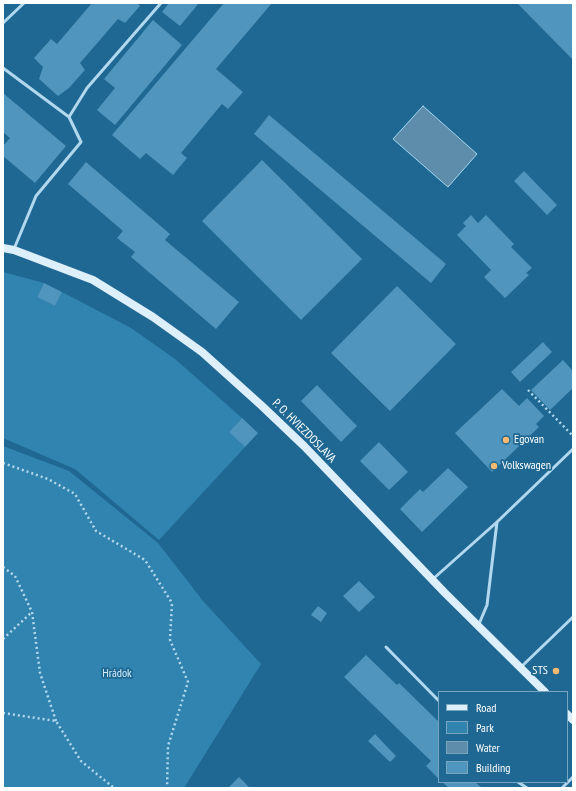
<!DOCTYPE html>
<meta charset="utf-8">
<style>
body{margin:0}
#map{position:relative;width:576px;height:791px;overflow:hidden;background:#1f6893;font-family:"PT Sans Narrow",sans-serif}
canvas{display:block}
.frame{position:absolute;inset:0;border:4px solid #fff;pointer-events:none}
.legend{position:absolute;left:438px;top:691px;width:130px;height:92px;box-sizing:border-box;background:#1f6893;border:1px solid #79a4be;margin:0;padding:5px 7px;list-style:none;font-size:12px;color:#fff}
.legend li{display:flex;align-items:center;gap:8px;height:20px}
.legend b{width:20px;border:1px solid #79a4be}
</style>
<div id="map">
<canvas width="576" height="791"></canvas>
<div class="frame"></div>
<ul class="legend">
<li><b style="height:5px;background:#ddeffa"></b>Road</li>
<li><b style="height:11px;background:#3284b0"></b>Park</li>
<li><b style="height:11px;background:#5d8daa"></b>Water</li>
<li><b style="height:11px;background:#4f95bd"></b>Building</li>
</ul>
</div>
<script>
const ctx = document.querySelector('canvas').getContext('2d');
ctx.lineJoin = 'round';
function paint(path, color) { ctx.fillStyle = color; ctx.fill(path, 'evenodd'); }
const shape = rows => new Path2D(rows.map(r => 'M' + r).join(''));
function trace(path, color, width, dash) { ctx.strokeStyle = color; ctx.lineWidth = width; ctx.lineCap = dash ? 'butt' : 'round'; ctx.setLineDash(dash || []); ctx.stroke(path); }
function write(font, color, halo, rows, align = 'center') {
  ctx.font = font + ' "PT Sans Narrow",sans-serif'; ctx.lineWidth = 3.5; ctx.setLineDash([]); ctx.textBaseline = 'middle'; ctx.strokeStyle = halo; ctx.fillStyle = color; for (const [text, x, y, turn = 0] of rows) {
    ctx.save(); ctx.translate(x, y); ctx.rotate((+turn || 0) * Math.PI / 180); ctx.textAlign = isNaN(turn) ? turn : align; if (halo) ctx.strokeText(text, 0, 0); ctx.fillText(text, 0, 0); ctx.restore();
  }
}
paint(shape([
 [3,272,44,283,37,297,55,306,62,292,131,328,175,359,242,418,229,432,245,447,159,540,75,469,3,438],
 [3,446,69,471,158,543,203,601,261,664,184,788,3,788]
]), '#3284b0');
const water = shape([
 [423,106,477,154,448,187,393,139,423,106]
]);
paint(water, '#5d8daa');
trace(water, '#a4d6ef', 1);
paint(shape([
 [92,3,137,3,140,6,125,23,118,19,80,63,85,70,69,88,58,96,39,79,43,67,34,58,51,39,57,44],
 [169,3,199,3,180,26,162,12],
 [224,3,272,3,216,69,243,92,228,109,222,104,181,153,187,158,173,175,146,153,140,159,112,135],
 [517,3,573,3,573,60],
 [153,20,182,45,115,125,97,110,115,88,104,79],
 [3,93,66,146,35,183,3,156,3,146,10,138,3,132],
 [269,115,446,264,431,283,254,134],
 [262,160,362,259,301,320,202,221],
 [86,162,170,234,165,240,239,302,216,329,131,257,135,252,117,238,123,231,68,184],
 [524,171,557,205,547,215,514,181],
 [471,215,478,223,486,215,514,244,511,247,532,268,526,273,529,275,505,298,484,277,491,270,457,235,466,226,463,223],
 [44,283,62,292,55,306,37,297],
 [397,286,456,344,390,411,331,353],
 [543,342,552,352,520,382,511,372],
 [563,360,573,371,573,388,550,410,531,390],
 [317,385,357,426,341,442,301,401],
 [502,389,519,406,527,398,544,416,536,424,539,427,492,472,455,433],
 [242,418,258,433,245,447,229,432],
 [379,442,408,472,389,490,360,461],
 [448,468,468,487,422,532,400,509,420,489,423,492],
 [359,581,375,597,359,612,343,596],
 [318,606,327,613,321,622,311,615],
 [366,655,397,685,399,683,439,722,439,779,426,766,431,761,344,677],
 [375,734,396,756,390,762,368,741],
 [239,777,250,788,228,788],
 [442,782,475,782,482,788,449,788]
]), '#4f95bd');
trace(shape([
 [528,390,573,436],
 [3,463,48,479,75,494,96,531,145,560,172,603,170,640,188,682,168,746,167,788],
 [3,567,15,576,32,612,40,673,56,721],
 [3,639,32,612],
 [3,713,56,721,81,761,114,788]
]), '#b1d8ee', 2.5, [2, 3]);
trace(shape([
 [3,23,24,3],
 [3,68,69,117],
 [14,249,36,196,81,142,69,117,87,88,161,3],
 [433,579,497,522,573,449],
 [479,624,487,605,497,522],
 [386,647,439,701],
 [520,668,573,617],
 [518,782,527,788],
 [562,788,573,777]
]), '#b1d8ee', 3);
trace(shape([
 [3,248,14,250,93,280,153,317,202,352,262,406,304,446,445,593,545,692],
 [567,714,573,720]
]), '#ddeffa', 8);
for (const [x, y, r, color] of [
 [506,440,4,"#fcb971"],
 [494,466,4,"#fcb971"],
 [556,671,4,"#fcb971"]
]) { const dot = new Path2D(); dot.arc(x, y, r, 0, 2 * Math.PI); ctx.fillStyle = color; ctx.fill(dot); trace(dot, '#1f6893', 1.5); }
write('12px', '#fff', '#1f6893', [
 ["P. O. HVIEZDOSLAVA",304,431,45]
]);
write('12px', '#fff', '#1f6893', [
 ["Egovan",514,440],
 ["Volkswagen",502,466],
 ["STS",548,671,"right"]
], 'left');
write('12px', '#d6edfa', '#1f6893', [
 ["Hrádok",117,674]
]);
</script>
